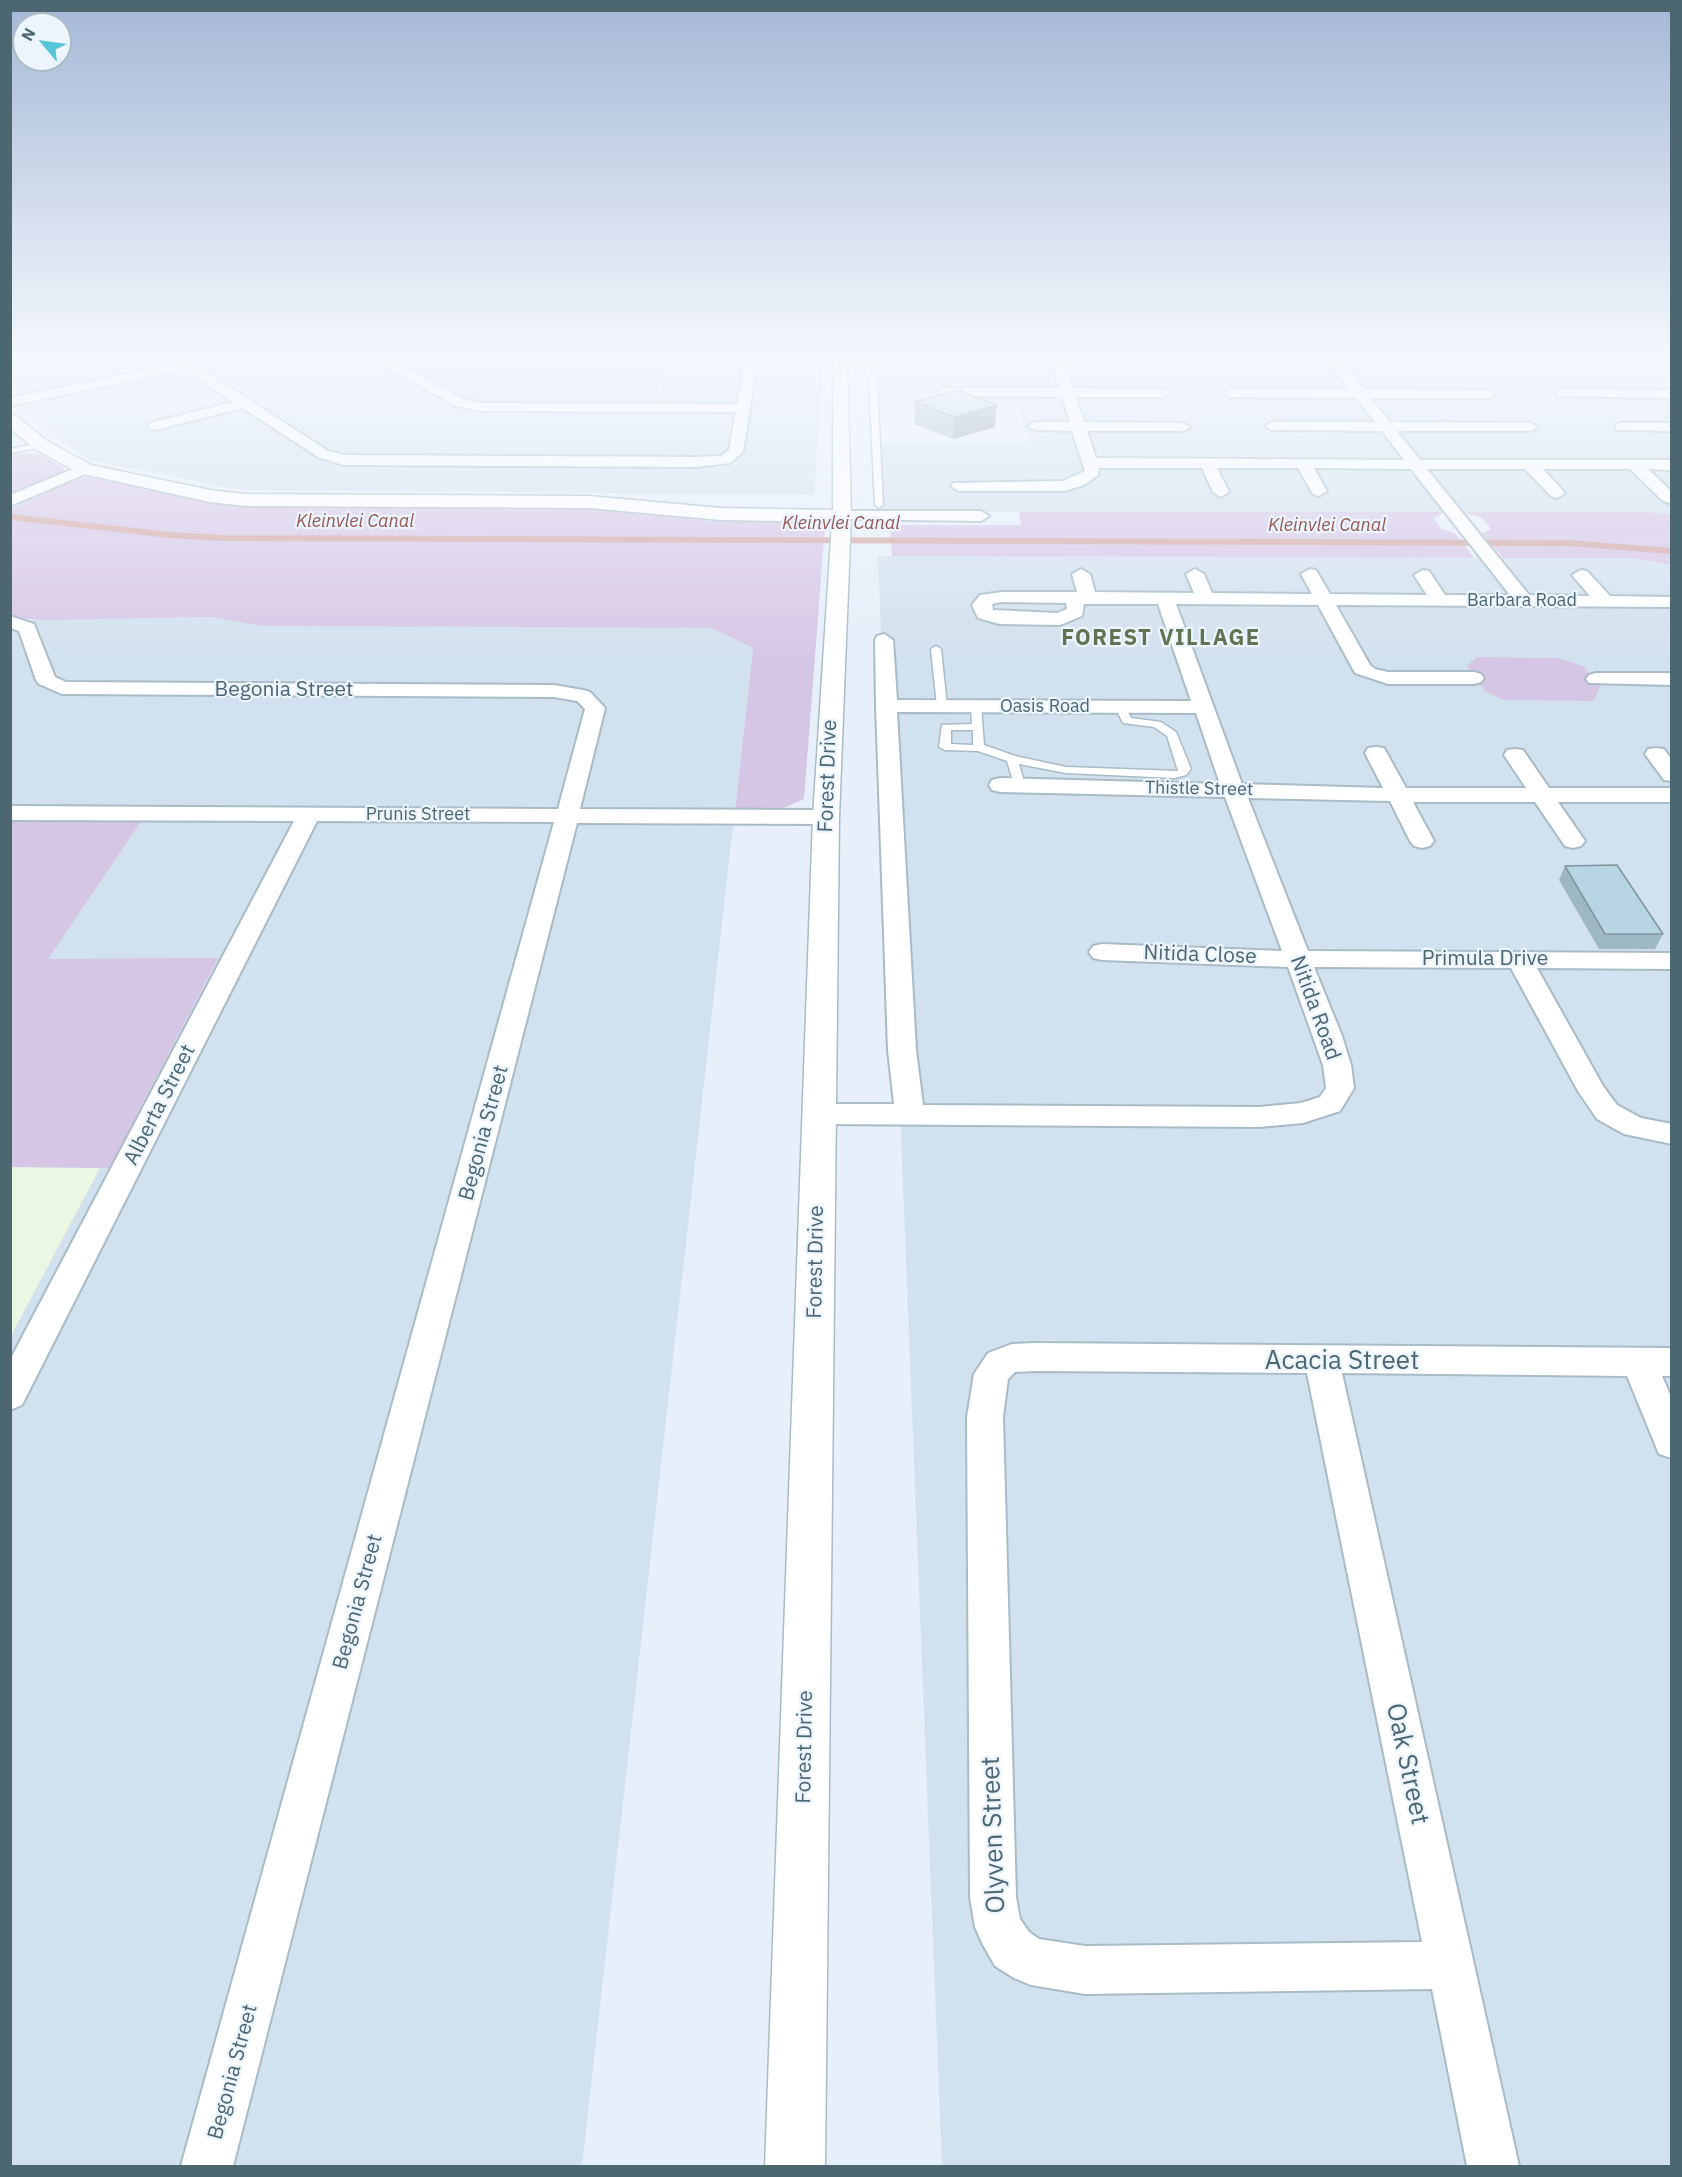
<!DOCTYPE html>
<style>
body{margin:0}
#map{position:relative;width:1682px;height:2177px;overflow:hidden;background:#e6effa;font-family:"IBM Plex Sans",sans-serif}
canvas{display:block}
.frame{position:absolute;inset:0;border:12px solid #4d6771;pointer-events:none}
.north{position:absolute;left:12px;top:12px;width:60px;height:60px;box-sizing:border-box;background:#ecf4fd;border:2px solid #acbcc5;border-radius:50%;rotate:299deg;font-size:16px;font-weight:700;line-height:24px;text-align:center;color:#4d6771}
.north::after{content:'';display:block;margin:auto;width:21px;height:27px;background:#57c6d8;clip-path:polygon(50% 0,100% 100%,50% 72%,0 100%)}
</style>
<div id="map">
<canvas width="1682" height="2177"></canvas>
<div class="frame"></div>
<div class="north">N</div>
</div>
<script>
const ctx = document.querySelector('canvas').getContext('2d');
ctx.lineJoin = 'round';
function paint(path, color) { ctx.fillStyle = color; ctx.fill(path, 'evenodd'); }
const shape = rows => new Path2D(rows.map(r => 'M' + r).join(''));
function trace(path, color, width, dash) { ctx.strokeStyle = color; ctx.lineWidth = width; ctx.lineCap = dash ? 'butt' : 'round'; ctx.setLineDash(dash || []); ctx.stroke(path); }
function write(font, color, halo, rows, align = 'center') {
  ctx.font = font + ' "IBM Plex Sans",sans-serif'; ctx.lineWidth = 4.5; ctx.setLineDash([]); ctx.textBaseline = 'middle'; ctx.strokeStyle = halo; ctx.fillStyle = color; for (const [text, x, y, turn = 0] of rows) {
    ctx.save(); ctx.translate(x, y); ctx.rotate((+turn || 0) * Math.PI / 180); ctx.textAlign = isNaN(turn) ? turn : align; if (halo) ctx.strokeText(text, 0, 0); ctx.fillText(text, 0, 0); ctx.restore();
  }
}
paint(shape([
 [10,357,823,357,814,495,240,490,85,459,11,397],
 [881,359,1646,361,1671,381,1671,515,1650,512,880,512,878,441,1028,441,1020,409,877,409,876,389],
 [878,556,1630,558,1671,565,1671,2166,942,2166],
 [212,617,261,626,711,628,753,648,582,2166,11,2166,11,620]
]), '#d2e1ee');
paint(shape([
 [11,1167,100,1168,11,1336,10,1167]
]), '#ebf6e3');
paint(shape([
 [381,357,668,357,653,406,472,404],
 [27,453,39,454,63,467,65,472,11,497,10,455],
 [88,477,200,499,565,506,654,512,656,515,709,521,809,522,825,526,804,799,779,810,735,810,753,648,711,628,260,626,212,617,47,620,11,618,11,509,70,481],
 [1019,512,1445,512,1434,518,1441,529,1455,533,1474,558,892,556,890,525,1021,525],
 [1462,512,1650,512,1671,515,1671,565,1630,558,1503,558,1482,533,1491,529,1482,518],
 [1477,657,1558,658,1583,666,1600,686,1594,701,1504,700,1485,691,1467,666],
 [11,819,142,820,48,959,218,958,109,1168,11,1167]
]), '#d6c6e6');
trace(shape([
 [10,517,170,535,222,538,1568,543,1672,551]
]), '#d2a7a4', 6);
const service = shape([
 [879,357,882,359,877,382,883,505,879,508,875,505,869,382,876,359,879,357],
 [41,443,45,445,44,447,10,453,10,449,41,443],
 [936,646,941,649,947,706,942,709,937,706,931,649,936,646],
 [976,703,981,706,984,745,1015,756,1066,767,1178,771,1167,736,1154,727,1123,723,1115,707,1124,705,1131,718,1161,722,1176,732,1191,769,1186,775,1175,778,1066,773,1019,764,1025,785,1019,788,1015,787,1007,761,978,751,945,750,939,747,942,725,972,724,971,706,976,703],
 [951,730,973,730,973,745,951,744,951,730]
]);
const minor = shape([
 [10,357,21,357,10,362,10,357],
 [168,357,183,357,328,451,344,455,696,457,721,456,729,450,736,412,479,411,456,406,368,357,384,357,465,400,479,403,737,404,746,357,758,357,743,452,730,463,696,467,343,465,318,457,243,408,155,430,150,429,148,426,150,423,233,402,186,370,10,406,10,398,176,364,168,357],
 [835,357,1672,357,1672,365,1343,364,1364,389,1489,390,1496,394,1489,398,1370,398,1390,422,1531,423,1538,427,1531,431,1397,431,1420,460,1672,460,1672,470,1648,469,1672,492,1672,502,1669,503,1663,501,1630,469,1543,469,1565,493,1557,498,1551,496,1525,469,1427,469,1529,595,1590,596,1572,575,1581,570,1587,571,1610,596,1672,597,1672,607,1336,605,1370,665,1375,669,1388,672,1474,672,1481,674,1484,678,1481,682,1474,684,1388,684,1355,673,1318,605,1176,604,1242,784,1383,788,1365,753,1368,748,1376,747,1384,748,1406,788,1526,788,1504,755,1507,750,1515,749,1523,750,1549,788,1672,788,1672,802,1558,802,1585,841,1581,846,1573,848,1565,846,1535,802,1413,802,1434,841,1430,846,1422,848,1414,846,1410,841,1390,801,1248,798,1308,951,1672,953,1672,969,1537,968,1603,1086,1617,1105,1641,1118,1672,1124,1672,1144,1624,1134,1597,1119,1578,1091,1511,968,1314,967,1342,1036,1351,1065,1354,1088,1340,1111,1303,1123,1259,1127,820,1124,810,1121,805,1114,810,1107,820,1104,894,1104,888,1050,876,706,875,640,877,636,884,634,893,640,897,700,1191,701,1158,604,1084,604,1082,616,1060,625,999,624,978,618,972,605,980,595,1002,592,1077,592,1072,574,1081,569,1090,574,1095,592,1194,593,1186,574,1195,569,1204,574,1212,593,1312,594,1301,574,1310,569,1316,570,1330,594,1427,595,1414,575,1423,570,1429,571,1445,595,1510,595,1411,469,1314,468,1327,491,1319,496,1313,494,1298,468,1217,468,1229,492,1221,497,1213,492,1202,468,1099,468,1098,475,1084,485,1064,491,959,491,951,486,953,483,1063,481,1085,471,1072,431,1035,430,1028,426,1035,422,1070,422,1062,397,944,396,937,392,944,388,1059,388,1052,363,840,363,835,362,835,357],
 [1065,363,1330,364,1349,389,1230,389,1223,393,1230,397,1356,398,1375,422,1272,422,1265,426,1272,430,1382,431,1404,460,1096,458,1087,431,1183,431,1190,427,1183,423,1084,422,1076,397,1163,397,1170,393,1163,389,1073,388,1065,363],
 [1002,602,1066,603,1067,609,1057,613,993,610,992,604,1002,602],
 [897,712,1196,713,1220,784,1000,778,992,780,989,785,992,790,1000,792,1225,797,1282,951,1102,944,1093,946,1089,952,1093,958,1102,960,1288,967,1323,1065,1326,1088,1320,1097,1301,1103,1259,1107,923,1105,916,1050,897,712],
 [1562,389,1672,390,1672,398,1557,396,1557,390,1562,389],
 [1622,423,1672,423,1672,431,1617,430,1615,427,1617,424,1622,423],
 [85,464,93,469,90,472,10,506,10,495,85,464],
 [842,511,981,511,989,516,981,521,836,519,834,516,842,511],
 [10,616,34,624,55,677,66,682,554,685,583,690,590,692,605,708,580,809,826,810,834,812,837,817,834,822,826,824,577,823,233,2166,181,2166,554,822,317,821,22,1405,10,1410,10,1360,294,821,10,820,10,806,558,809,585,709,577,701,554,697,62,694,39,684,36,680,19,631,10,628,10,616],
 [1596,673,1672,673,1672,685,1589,683,1586,679,1589,675,1596,673],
 [1656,748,1664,749,1672,760,1672,781,1664,780,1645,754,1648,749,1656,748],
 [1035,1343,1672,1348,1672,1376,1662,1376,1672,1399,1672,1458,1659,1454,1627,1376,1342,1373,1519,2166,1467,2166,1432,1989,1085,1994,1031,1985,1014,1978,995,1966,982,1943,975,1927,970,1897,967,1417,974,1374,988,1353,1012,1344,1035,1343],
 [1035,1371,1307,1373,1422,1942,1085,1946,1039,1939,1029,1932,1020,1919,1016,1897,1003,1417,1008,1379,1015,1372,1035,1371]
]);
const tertiary = shape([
 [833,357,847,357,851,516,839,817,825,2166,765,2166,813,817,832,522,721,520,589,508,245,506,210,502,79,473,35,449,10,428,10,414,16,416,47,441,91,465,210,490,245,494,589,496,721,508,833,510,833,357]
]);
trace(service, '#a8bbc6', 3);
trace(minor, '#a8bbc6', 4);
trace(tertiary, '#a8bbc6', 3);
paint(service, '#fff');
paint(minor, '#fff');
paint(tertiary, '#fff');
paint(shape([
 [915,402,997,405,995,427,953,439,915,424],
 [1565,866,1663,934,1655,949,1599,949,1559,880]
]), '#9db7c3');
paint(shape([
 [997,405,995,427,953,439,954,417]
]), '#80959f');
const building = shape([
 [958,390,997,405,954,417,915,402,958,390],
 [1617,865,1663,934,1605,934,1565,866,1617,865]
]);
paint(building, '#b7d5e3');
trace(building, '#80959f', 1.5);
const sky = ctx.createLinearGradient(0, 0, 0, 662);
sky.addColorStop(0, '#a5b8d6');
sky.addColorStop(0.54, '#f4f8fd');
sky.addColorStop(1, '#f4f8fd00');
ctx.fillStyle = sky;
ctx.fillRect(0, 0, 1682, 662);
write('italic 18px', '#965953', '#ecf4fd', [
 ["Kleinvlei Canal",355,522],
 ["Kleinvlei Canal",841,524],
 ["Kleinvlei Canal",1327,526]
]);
write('18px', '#4d6771', '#ecf4fd', [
 ["Barbara Road",1522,601],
 ["Oasis Road",1045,707],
 ["Thistle Street",1199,789,1],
 ["Prunis Street",418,815]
]);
write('21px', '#4d6771', '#ecf4fd', [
 ["Begonia Street",284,690],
 ["Forest Drive",828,776,-88],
 ["Nitida Close",1200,955,2],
 ["Primula Drive",1485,959],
 ["Nitida Road",1315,1008,70],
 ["Alberta Street",160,1105,-63],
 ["Begonia Street",484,1133,-75],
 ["Forest Drive",816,1262,-89],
 ["Begonia Street",358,1602,-75],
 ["Forest Drive",805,1747,-89],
 ["Begonia Street",233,2072,-75]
]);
ctx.letterSpacing = '1.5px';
write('bold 22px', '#607353', '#ecf4fd', [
 ["FOREST VILLAGE",1161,639]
]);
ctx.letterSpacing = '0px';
write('26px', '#4d6771', '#ecf4fd', [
 ["Acacia Street",1342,1361],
 ["Oak Street",1407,1764,78],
 ["Olyven Street",994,1835,-92]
]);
</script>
